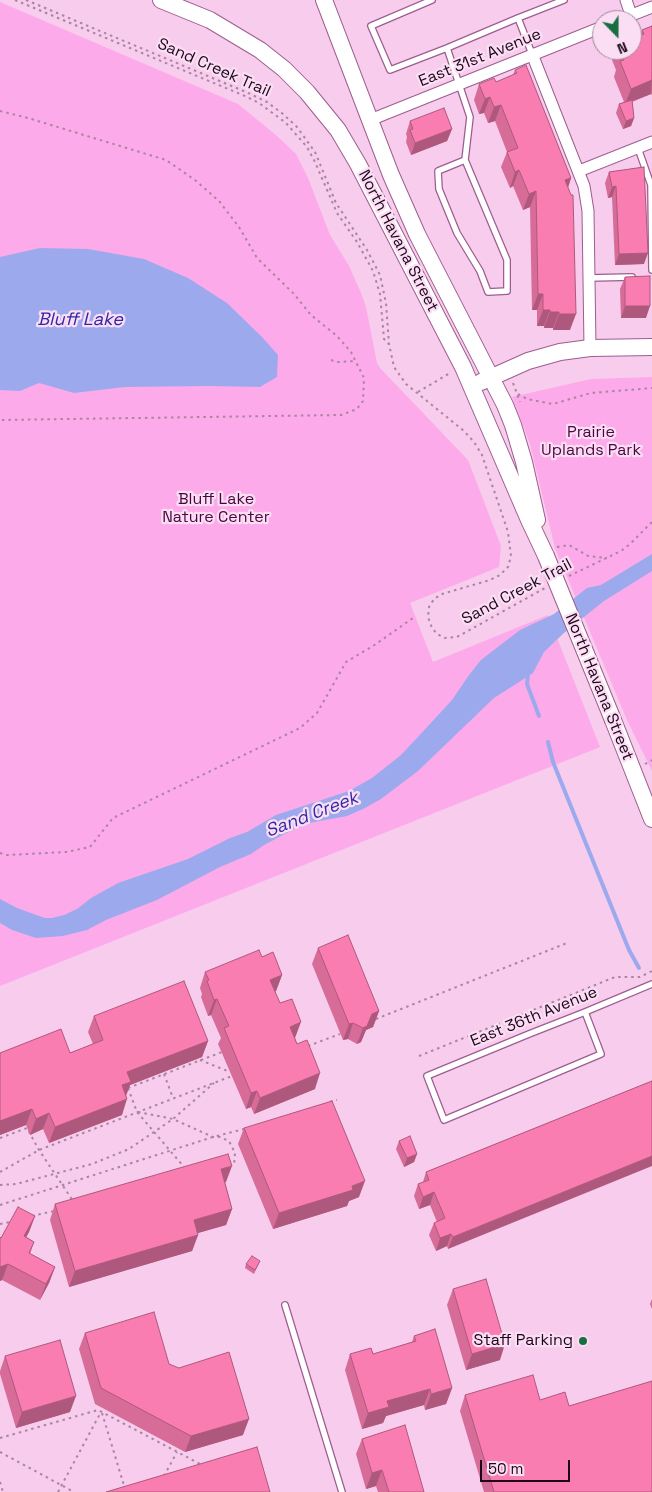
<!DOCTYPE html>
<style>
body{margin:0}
#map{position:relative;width:652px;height:1492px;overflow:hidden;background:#f7ccec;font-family:"Space Grotesk",sans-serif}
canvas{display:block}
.north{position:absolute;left:592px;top:10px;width:50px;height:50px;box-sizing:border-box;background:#fbdef4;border:1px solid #a3889d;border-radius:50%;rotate:158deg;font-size:14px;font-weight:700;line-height:20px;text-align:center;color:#1e061a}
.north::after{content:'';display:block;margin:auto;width:18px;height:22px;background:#186e41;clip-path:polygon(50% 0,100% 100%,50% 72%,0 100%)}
.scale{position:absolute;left:480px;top:1460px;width:90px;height:22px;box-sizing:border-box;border:2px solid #1e061a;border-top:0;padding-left:6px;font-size:15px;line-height:18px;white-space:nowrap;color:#1e061a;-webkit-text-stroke:4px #fbdef4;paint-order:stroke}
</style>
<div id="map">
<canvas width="652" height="1492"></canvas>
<div class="north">N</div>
<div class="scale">50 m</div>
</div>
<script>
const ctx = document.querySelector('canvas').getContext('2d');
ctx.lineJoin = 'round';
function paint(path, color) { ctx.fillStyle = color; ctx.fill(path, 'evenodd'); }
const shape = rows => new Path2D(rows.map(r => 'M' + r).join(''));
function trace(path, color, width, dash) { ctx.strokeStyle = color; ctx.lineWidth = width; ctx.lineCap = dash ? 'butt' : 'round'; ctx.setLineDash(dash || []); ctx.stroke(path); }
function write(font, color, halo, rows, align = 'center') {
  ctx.font = font + ' "Space Grotesk",sans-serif'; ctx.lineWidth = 4.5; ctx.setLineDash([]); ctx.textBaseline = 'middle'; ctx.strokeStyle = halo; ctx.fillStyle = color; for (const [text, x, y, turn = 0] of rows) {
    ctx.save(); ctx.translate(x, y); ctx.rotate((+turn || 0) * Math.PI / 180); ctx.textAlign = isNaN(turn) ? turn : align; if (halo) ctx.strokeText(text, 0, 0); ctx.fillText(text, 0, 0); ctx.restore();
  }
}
paint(shape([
 [0,2,238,104,277,136,296,154,308,178,330,235,349,266,361,293,366,307,377,363,381,369,468,460,501,546,499,567,410,603,433,662,548,615,600,747,0,986],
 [652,377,652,771,627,720,555,548,530,444,512,397,591,379]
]), '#fdaaea');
paint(shape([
 [40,248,88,249,144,259,188,278,227,303,262,337,278,355,277,377,260,387,208,386,125,387,74,393,39,383,20,391,0,390,0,257],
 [652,554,652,571,604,601,564,633,544,652,533,673,494,698,418,771,381,799,363,809,347,816,304,824,264,845,251,854,220,867,157,900,106,920,87,930,63,936,36,938,12,930,0,923,0,899,17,908,45,918,52,918,64,915,77,909,91,898,118,883,188,859,230,838,247,832,276,815,349,791,372,778,401,755,416,739,452,700,469,675,481,660,490,653,520,630,554,614,587,588,601,585]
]), '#9caaed');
trace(shape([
 [528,673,527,684,539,716],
 [548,742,553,762,629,950,639,968]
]), '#9caaed', 4);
const lane = shape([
 [432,0,371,26,390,70,447,48],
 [518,18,564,0],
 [638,148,651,185,652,270],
 [465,160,438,171,439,189,457,233,480,271,488,292,507,291,507,260,465,160,470,117,447,48,518,18,532,54],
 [589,278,632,277],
 [585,1012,601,1054,444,1120,427,1076,529,1034,585,1012,652,984],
 [285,1305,342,1492]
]);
const street = shape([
 [626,0,631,15],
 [619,20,652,7],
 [532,54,584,186,588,211,590,348],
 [370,120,602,27],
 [579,171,652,142]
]);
const secondary = shape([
 [161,0,210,20,260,50,284,69,307,92,338,130,358,164,463,367,529,520,546,556],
 [324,0,391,175,417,234,505,405,513,425,524,462,537,520],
 [481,382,528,361,560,352,590,348,652,347],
 [613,720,652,819]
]);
trace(lane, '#9d5d8f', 8);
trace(street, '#9d5d8f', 13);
trace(secondary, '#9d5d8f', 18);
trace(shape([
 [15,0,245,96,259,103,286,123,307,147,315,162,337,213,357,242,373,271,380,294,384,339,388,344],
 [26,0,246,92,267,102,283,114,297,127,315,152,336,203,367,250,380,275,386,303,389,344,394,367,406,384,464,431,474,442,482,455,508,532,511,556,508,567,500,575,490,580,442,594,434,599,429,607,428,617,432,628,437,634,445,638,457,637,545,588],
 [0,111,28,118,166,160,195,180,219,201,239,227,257,258,294,294,311,315,337,336,351,352,364,378,363,401,357,409,341,415,0,420],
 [331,360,338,362,356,361],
 [513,383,520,402],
 [418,392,450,373],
 [518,394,527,399,553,404,591,393,652,388],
 [557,547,569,545,588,556,607,558],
 [569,576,621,551,630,544,652,522],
 [645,764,652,760],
 [0,853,7,855,66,852,90,847,113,818,300,728,317,713,346,662,373,646,413,618],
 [376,1019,567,943],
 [308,1046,340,1034],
 [419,1056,615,977,640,977,652,971],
 [200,1060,230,1072],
 [164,1074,173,1098],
 [128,1088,137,1112,184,1167],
 [128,1088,222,1052],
 [330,1102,337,1100],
 [138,1112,173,1119,213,1137,220,1137,229,1141,235,1153,234,1166],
 [0,1138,27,1128,39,1150,73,1201],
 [0,1172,39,1150,232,1076],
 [0,1185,16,1184,92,1164,129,1149,173,1119,214,1083],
 [0,1205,213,1137,244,1129],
 [32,1216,54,1211],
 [0,1224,10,1222],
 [102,1413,126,1492],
 [0,1438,98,1410,202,1465],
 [0,1452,74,1492],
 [164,1476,177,1452],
 [0,1482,3,1492],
 [58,1492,101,1412]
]), '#a985a0', 2, [2.5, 4]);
trace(lane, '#fff', 5.5);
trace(street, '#fff', 11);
trace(secondary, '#fff', 16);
const secondaryBridge = shape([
 [546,556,613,720]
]);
trace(secondaryBridge, '#9d5d8f', 18, []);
trace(secondaryBridge, '#fff', 16);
paint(shape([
 [652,26,652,95,651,94,632,102,634,118,631,126,623,129,616,113,619,104,624,102,614,77,616,70,612,60,616,50,632,50,640,36,642,30],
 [515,70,571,178,568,187,570,330,553,330,553,328,544,328,544,326,537,326,537,310,532,310,530,207,523,210,513,186,510,188,501,167,507,152,495,121,488,123,484,113,479,114,474,100,479,84,496,82,513,75],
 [410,121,452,129,447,141,411,155,406,142,407,137,406,134],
 [644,167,644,264,615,265,612,197,608,198,605,183,609,172],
 [625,277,646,318,621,318,620,289],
 [318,948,379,1011,373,1027,366,1030,361,1042,357,1044,348,1039,343,1040,312,964],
 [262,957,282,975,276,991,275,992,295,1038,315,1089,254,1114,251,1107,246,1109,218,1044,221,1038,211,1015,208,1016,201,997,202,994,200,988,205,972],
 [94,1016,208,1041,202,1057,130,1085,126,1096,122,1115,49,1143,43,1129,30,1135,26,1125,0,1135,0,1053,70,1053,93,1044,88,1032],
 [652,1081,448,1249,447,1246,436,1251,429,1235,434,1223,437,1222,430,1205,419,1209,414,1196,418,1184,423,1182,426,1172],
 [244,1128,359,1197,349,1201,347,1206,273,1229,238,1144],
 [399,1141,417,1154,414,1162,404,1167,396,1149],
 [225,1182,232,1209,226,1225,197,1233,198,1235,192,1251,69,1287,50,1220,55,1204,226,1182],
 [35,1216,29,1232,26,1237,34,1242,30,1254,55,1267,49,1283,40,1300,2,1280,0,1281,0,1237,1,1238],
 [260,1261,254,1274,245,1268,246,1264],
 [453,1289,500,1360,466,1370,447,1305],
 [652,1299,652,1309,650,1304],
 [85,1333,169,1364,243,1435,185,1452,95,1404,79,1349],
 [414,1336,452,1388,446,1404,425,1410,424,1405,386,1416,383,1423,362,1429,345,1370,350,1354,373,1354,412,1342],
 [5,1356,70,1412,16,1428,0,1374,0,1371],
 [465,1395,540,1400,569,1406,652,1492,484,1492,460,1411],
 [362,1439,424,1492,378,1492,376,1486,366,1489,356,1454]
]), '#d76c99');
paint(shape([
 [652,80,651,94,625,104,631,89],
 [490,97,484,113,479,114,485,99],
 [501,105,495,121,488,123,494,107],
 [634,118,631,126,623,129,626,121],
 [452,129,447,141,411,155,415,143],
 [519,170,513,186,510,188,515,172],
 [571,178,566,194,565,180],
 [616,186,612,197,608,198,612,187],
 [536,191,530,207,523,210,529,194],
 [648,253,644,264,615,265,619,254],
 [538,294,543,294,537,310,532,310],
 [625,306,650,306,646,318,621,318],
 [543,310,550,310,544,326,537,326],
 [550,312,559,312,553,328,544,328],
 [559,314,576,314,570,330,553,330],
 [282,975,276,991,264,996,270,980],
 [217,999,211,1015,208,1016,214,1000],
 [379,1011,373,1027,366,1030,361,1042,357,1044,363,1028,372,1014],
 [301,1022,295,1038,284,1043,290,1027],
 [353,1023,348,1039,343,1040,349,1024],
 [208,1041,202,1057,130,1085,125,1098,116,1101,127,1072],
 [320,1073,315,1089,254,1114,260,1098],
 [257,1091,251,1107,246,1109,251,1093],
 [127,1099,122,1115,49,1143,55,1127],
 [32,1109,26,1125,0,1135,0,1121],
 [49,1113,43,1129,30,1135,36,1119],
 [417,1154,414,1162,404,1167,407,1158],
 [652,1156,652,1166,448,1249,453,1237],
 [232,1166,226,1182,215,1185,221,1169],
 [365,1181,359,1197,349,1201,347,1206,273,1229,279,1213,352,1186],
 [434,1192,430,1205,419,1209,423,1197],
 [232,1209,226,1225,188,1236,194,1220],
 [35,1216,29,1232,18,1252,24,1236],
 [451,1234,447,1246,436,1251,440,1238],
 [198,1235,192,1251,69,1287,75,1271],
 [8,1264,2,1280,0,1281,0,1267],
 [55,1267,49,1283,40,1300,46,1284],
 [505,1344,500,1360,466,1370,472,1354],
 [452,1388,446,1404,425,1410,431,1394],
 [430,1389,424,1405,386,1416,383,1423,362,1429,368,1413,387,1401],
 [76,1396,70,1412,16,1428,22,1412],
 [249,1419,243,1435,185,1452,191,1436],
 [382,1470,376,1486,366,1489,372,1473]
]), '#af587d');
const building = shape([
 [652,26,652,80,631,89,620,61,624,60,620,50,632,50,632,39,644,34,642,30,652,26],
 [526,65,571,178,565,180,571,195,573,195,576,314,559,314,559,312,550,312,550,310,543,310,543,294,538,294,536,191,529,194,519,170,515,172,507,152,518,148,501,105,494,107,490,97,485,99,479,84,494,78,496,82,517,73,515,70,526,65],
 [632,100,634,118,626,121,619,104,632,100],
 [444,108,452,129,415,143,410,130,413,129,410,121,444,108],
 [644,167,648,253,619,254,616,186,612,187,609,172,644,167],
 [650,276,650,306,625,306,625,277,650,276],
 [348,935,379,1011,372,1014,367,1026,363,1028,353,1023,349,1024,318,948,348,935],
 [259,950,262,957,273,952,282,975,270,980,280,1003,292,999,301,1022,290,1027,297,1044,307,1040,320,1073,260,1098,257,1091,251,1093,224,1028,229,1026,217,999,214,1000,207,981,209,980,205,972,259,950],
 [184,981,208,1041,127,1072,131,1082,122,1085,127,1099,55,1127,49,1113,36,1119,32,1109,0,1121,0,1053,61,1029,70,1053,103,1040,94,1016,184,981],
 [652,1081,652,1156,453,1237,451,1234,440,1238,434,1223,445,1218,434,1192,423,1197,418,1184,429,1180,426,1172,652,1081],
 [332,1101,365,1181,352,1186,353,1190,279,1213,244,1128,332,1101],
 [410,1136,417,1154,407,1158,399,1141,410,1136],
 [228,1154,232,1166,221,1169,232,1209,194,1220,198,1235,75,1271,55,1204,228,1154],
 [18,1207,35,1216,24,1236,34,1242,29,1253,55,1267,46,1284,8,1264,0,1267,0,1237,1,1238,18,1207],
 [252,1256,260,1261,255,1270,246,1264,252,1256],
 [486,1279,505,1344,472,1354,453,1289,486,1279],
 [154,1312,169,1364,179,1368,229,1352,249,1419,191,1436,101,1388,85,1333,154,1312],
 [435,1329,452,1388,431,1394,430,1389,387,1401,389,1407,368,1413,350,1354,371,1348,373,1354,416,1341,414,1336,435,1329],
 [60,1340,76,1396,22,1412,5,1356,60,1340],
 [533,1375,540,1400,565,1392,569,1406,652,1381,652,1492,494,1492,465,1395,533,1375],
 [405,1425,424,1492,389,1492,382,1470,372,1473,362,1439,405,1425],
 [257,1447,270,1492,106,1492,257,1447]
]);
paint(building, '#fa7db2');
trace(building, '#af587d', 1);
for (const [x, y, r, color] of [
 [583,1341,5,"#186e41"]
]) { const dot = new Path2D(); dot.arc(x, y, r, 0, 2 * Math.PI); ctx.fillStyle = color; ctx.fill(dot); trace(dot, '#fbdef4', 2); }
write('16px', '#1e061a', '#fbdef4', [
 ["East 31st Avenue",480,58,-22],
 ["Sand Creek Trail",214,68,24],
 ["North Havana Street",398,241,63],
 ["Sand Creek Trail",517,592,-28],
 ["North Havana Street",599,687,68],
 ["East 36th Avenue",534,1017,-22]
]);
write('16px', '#490740', '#fbdef4', [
 ["Prairie",591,433],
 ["Uplands Park",591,451],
 ["Bluff Lake",216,500],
 ["Nature Center",216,518]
]);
write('16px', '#1e061a', '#fbdef4', [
 ["Staff Parking",573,1341]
], 'right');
write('italic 18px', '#2f28a7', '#fbdef4', [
 ["Bluff Lake",80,320],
 ["Sand Creek",312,815,-21]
]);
</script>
